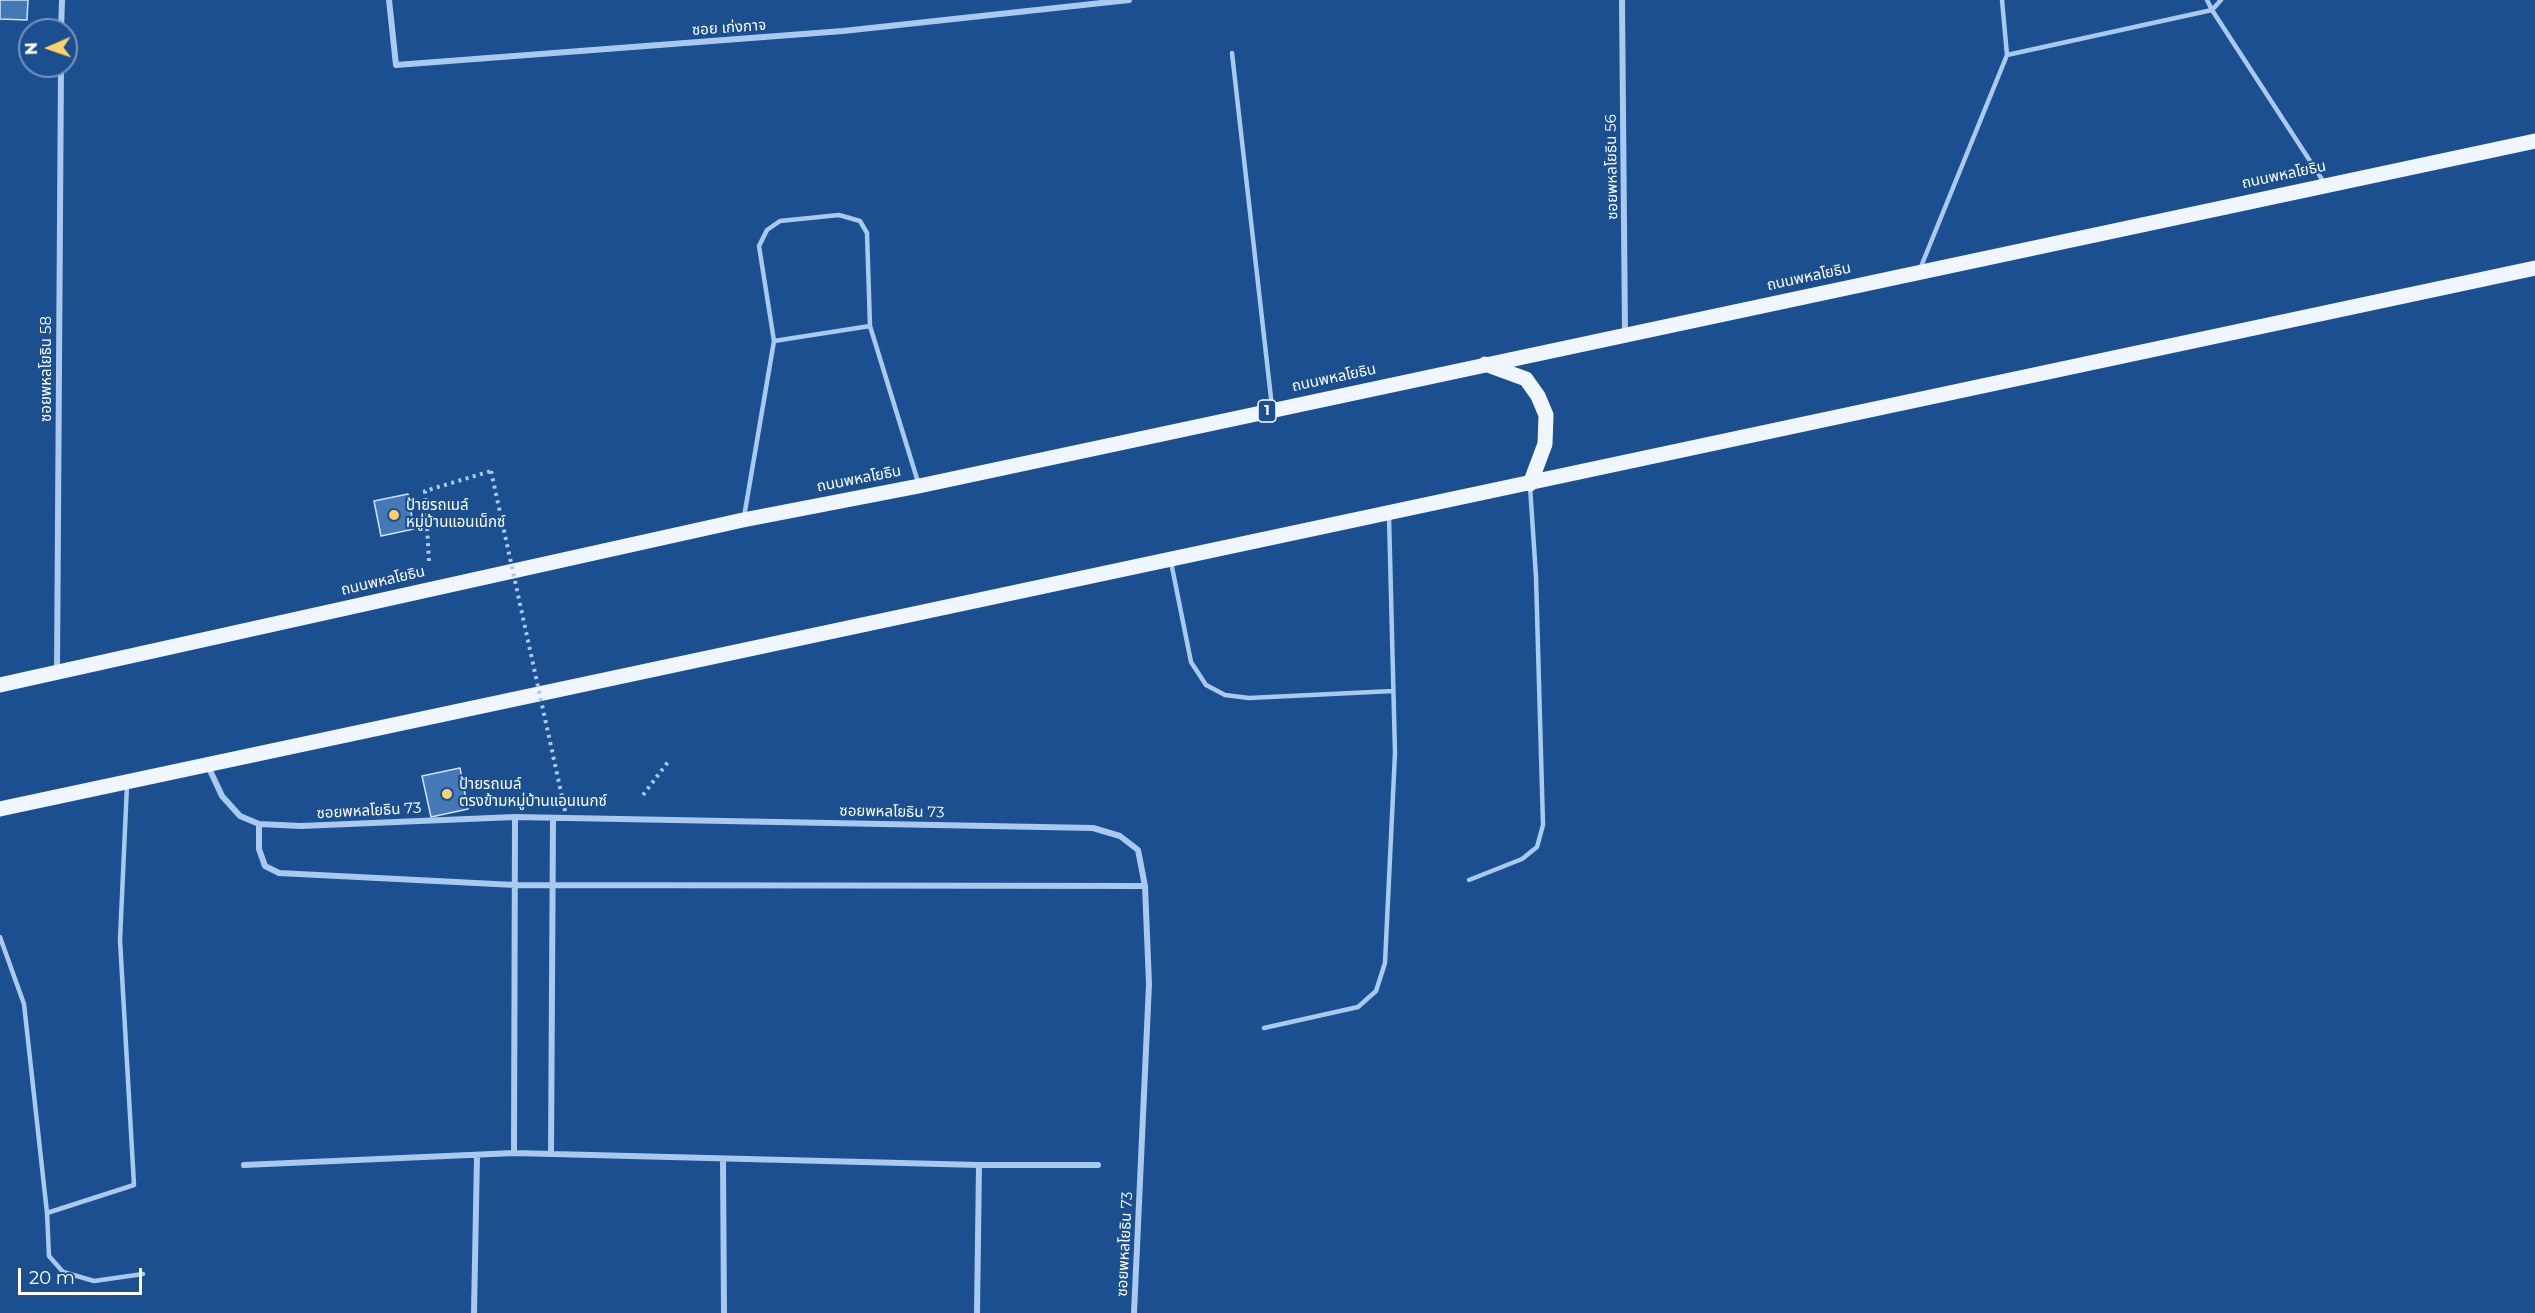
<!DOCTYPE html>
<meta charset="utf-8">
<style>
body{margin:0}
#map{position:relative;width:2535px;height:1313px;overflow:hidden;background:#1b4f8f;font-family:Montserrat,sans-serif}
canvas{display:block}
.north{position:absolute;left:18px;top:18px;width:60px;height:60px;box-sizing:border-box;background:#1b4f8f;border:2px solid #7695bc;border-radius:50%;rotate:268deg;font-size:16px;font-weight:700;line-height:24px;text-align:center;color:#fff}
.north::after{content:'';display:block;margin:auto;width:21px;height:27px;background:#ffd166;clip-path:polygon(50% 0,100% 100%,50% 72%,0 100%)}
.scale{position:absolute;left:18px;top:1268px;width:124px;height:27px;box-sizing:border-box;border:3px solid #fff;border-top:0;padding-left:8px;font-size:18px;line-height:21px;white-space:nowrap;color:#fff;-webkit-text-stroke:4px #1b4f8f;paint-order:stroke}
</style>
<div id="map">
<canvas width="2535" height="1313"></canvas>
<div class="north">N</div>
<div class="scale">20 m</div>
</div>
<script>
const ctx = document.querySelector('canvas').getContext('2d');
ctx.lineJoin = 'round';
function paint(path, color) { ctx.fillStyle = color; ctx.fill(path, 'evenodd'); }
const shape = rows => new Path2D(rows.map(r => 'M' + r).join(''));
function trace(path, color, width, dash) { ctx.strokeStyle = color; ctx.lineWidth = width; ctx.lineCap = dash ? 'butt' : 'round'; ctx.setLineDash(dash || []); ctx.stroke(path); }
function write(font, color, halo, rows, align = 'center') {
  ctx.font = font + ' Montserrat,"Noto Sans Thai",sans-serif'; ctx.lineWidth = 4.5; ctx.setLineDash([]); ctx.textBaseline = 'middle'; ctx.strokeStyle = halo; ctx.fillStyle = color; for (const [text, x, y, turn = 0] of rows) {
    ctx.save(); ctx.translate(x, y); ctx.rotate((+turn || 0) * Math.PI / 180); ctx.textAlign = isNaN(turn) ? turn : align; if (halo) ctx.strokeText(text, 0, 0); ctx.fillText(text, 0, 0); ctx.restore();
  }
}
const building = shape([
 [0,0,28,0,27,20,0,19,0,0],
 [408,494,414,529,381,536,374,501,408,494],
 [460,768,468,809,431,817,422,776,460,768]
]);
paint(building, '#4478b7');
trace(building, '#cfe3fa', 1.5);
trace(shape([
 [429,561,425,491,491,471],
 [643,795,668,762]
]), '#a9c9ee', 4, [3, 4.5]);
trace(shape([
 [2002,0,2007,55],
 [2207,0,2212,10,2221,0],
 [1232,53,1272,407],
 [1920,269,2007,55,2212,10,2325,184],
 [774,341,759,246,767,230,780,221,839,215,860,221,867,233,870,326],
 [744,517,774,341,870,326,918,482],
 [1171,562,1191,662,1206,685,1225,695,1249,698,1393,691],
 [1469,880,1522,859,1537,847,1543,825,1536,577,1530,486],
 [0,937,24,1004,47,1213,49,1256,63,1272,94,1281,143,1274],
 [1264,1028,1358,1007,1376,991,1385,963,1395,753,1389,516],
 [47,1213,134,1185,120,940,127,785]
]), '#a9c9ee', 4.5);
trace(shape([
 [389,0,396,65,843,31,1129,0],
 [1622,0,1625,334],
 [61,30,62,0],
 [57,671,61,66],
 [208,766,222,796,240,816,259,824,301,826,515,817,1093,828,1120,836,1138,850,1145,886,1149,984,1134,1313],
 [259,824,259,849,265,866,279,873,515,885,1145,886],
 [514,1153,515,817],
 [551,1154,553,818],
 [723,1159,724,1313],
 [244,1165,514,1153,979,1165,1098,1165],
 [474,1313,477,1156],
 [977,1313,979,1165]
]), '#a9c9ee', 6);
trace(shape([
 [1485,364,1526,379,1538,396,1546,415,1545,444,1530,484],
 [0,685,743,520,919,486,2535,141],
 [0,809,2535,268]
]), '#f0f6ff', 15);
trace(shape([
 [491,471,566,815]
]), '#a9c9ee', 4, [3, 4.5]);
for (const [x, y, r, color] of [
 [394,515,6,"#ffd166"],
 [447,794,6,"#ffd166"]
]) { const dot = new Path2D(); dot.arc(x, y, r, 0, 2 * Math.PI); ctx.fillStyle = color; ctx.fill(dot); trace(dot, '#1b4f8f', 2); }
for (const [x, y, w] of [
 [1267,411,18]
]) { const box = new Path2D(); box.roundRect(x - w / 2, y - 11, w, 22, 4.5); ctx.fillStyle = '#1b4f8f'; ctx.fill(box); trace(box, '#fff', 1.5); }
write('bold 14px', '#fff', null, [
 ["1",1267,411]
]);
write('15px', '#fff', '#1b4f8f', [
 ["ซอย เก่งกาจ",729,28,-4],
 ["ซอยพหลโยธิน 56",1612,167,-91],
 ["ถนนพหลโยธิน",2284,175,-12],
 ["ถนนพหลโยธิน",1809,277,-12],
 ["ซอยพหลโยธิน 58",47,369,-90],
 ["ถนนพหลโยธิน",1334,378,-12],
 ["ถนนพหลโยธิน",859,479,-11],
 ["ถนนพหลโยธิน",383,581,-13],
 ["ซอยพหลโยธิน 73",369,811,-3],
 ["ซอยพหลโยธิน 73",892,812,1],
 ["ซอยพหลโยธิน 73",1125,1244,-87]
]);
write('15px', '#fff', '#1b4f8f', [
 ["ป้ายรถเมล์",406,506],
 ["หมู่บ้านแอนเน็กซ์",406,523],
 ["ป้ายรถเมล์",459,785],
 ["ตรงข้ามหมู่บ้านแอนเนกซ์",459,802]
], 'left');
</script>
